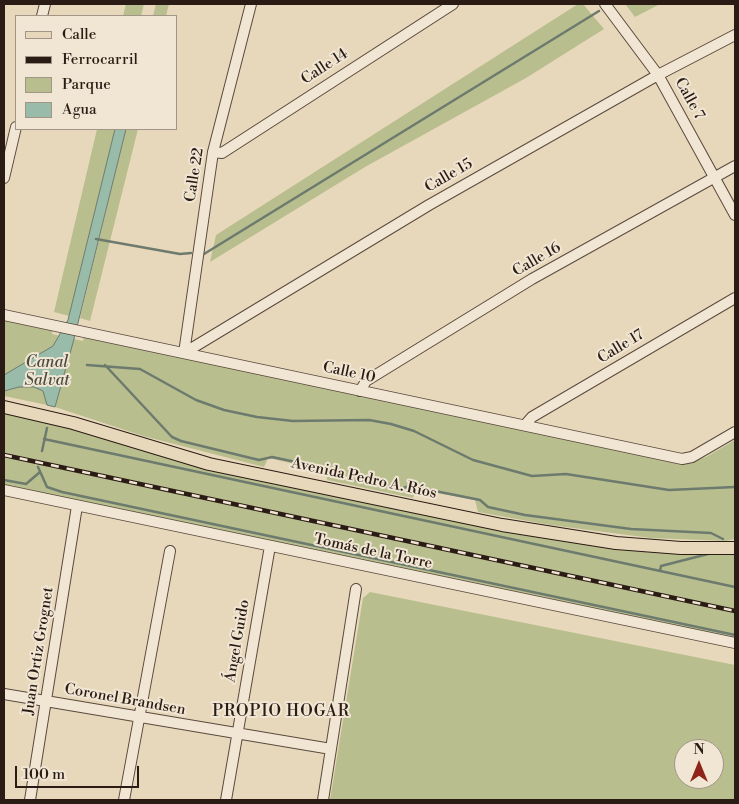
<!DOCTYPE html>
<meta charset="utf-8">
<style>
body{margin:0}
#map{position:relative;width:739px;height:804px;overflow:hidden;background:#e8d8bb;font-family:"Libre Bodoni",serif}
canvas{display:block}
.frame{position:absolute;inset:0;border:5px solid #2a1b15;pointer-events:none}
.legend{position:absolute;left:15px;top:15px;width:162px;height:115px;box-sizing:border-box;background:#f0e6d3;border:1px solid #a19587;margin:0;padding:6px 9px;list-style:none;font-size:15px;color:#2a1b15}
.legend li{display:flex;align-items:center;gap:10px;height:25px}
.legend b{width:25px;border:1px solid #a19587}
.north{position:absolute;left:674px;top:739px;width:50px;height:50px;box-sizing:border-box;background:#f0e6d3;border:1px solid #a19587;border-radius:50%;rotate:0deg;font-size:14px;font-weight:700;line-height:20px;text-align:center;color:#2a1b15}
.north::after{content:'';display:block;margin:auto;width:18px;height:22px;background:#8f2418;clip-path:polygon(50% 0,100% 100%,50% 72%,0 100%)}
.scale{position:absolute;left:15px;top:766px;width:124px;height:22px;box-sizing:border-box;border:2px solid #2a1b15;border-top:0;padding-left:6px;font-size:15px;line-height:18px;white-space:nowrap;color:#2a1b15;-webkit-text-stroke:4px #f0e6d3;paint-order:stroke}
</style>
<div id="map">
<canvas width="739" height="804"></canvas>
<div class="frame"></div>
<ul class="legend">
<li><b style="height:6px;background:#e8d8bb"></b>Calle</li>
<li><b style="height:6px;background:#2a1b15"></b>Ferrocarril</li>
<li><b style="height:14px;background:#b9be8e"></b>Parque</li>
<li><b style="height:14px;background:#98bbaa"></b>Agua</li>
</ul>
<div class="north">N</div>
<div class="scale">100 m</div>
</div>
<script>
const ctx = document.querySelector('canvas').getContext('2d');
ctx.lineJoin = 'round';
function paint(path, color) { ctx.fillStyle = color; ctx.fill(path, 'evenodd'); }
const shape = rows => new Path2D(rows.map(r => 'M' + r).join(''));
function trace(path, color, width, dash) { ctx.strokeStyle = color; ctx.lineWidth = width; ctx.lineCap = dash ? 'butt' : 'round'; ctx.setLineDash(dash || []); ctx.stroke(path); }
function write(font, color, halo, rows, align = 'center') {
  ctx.font = font + ' "Libre Bodoni",serif'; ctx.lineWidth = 4; ctx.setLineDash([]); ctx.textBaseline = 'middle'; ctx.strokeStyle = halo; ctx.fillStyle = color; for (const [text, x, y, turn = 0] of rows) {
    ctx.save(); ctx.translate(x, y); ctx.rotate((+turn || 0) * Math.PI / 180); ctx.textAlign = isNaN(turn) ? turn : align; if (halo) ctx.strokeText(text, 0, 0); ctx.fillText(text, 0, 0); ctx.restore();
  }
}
paint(shape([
 [126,4,144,4,141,16,123,16],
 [156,4,169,4,166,16,153,16],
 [578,4,583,4,604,29,526,78,365,167,210,262,216,235],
 [625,4,660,4,635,17],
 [97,129,115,129,69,316,54,312],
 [126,129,138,129,90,321,80,318],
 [4,318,53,329,52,334,60,336,53,346,4,375],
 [84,337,686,463,706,457,735,440,735,539,726,541,651,538,550,525,478,512,475,500,416,489,413,498,327,480,326,471,268,458,264,467,143,436,55,407,74,339,83,341],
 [19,387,34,387,43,391,46,396,47,405,4,396,4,391],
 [4,407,135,443,572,537,735,548,735,643,4,490],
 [370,592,735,665,735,800,330,800,363,598],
 [684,749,714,749,714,779,684,779]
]), '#b9be8e');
const water = shape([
 [115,129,126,129,74,339,55,407,47,405,43,391,34,387,19,387,4,391,4,375,53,346,68,320,115,129]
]);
paint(water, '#98bbaa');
trace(water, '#6c7b6e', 1);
trace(shape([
 [96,239,180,254,191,253],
 [204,254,599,11],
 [87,365,140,369,196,400,224,410,257,417,293,421,369,420,391,424,414,431,473,460,532,476,566,474,669,490,735,487],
 [105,365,172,437,181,441,259,460,272,457,338,471,345,478,400,489,410,486,480,500,488,507,525,515,631,529,711,533,723,539],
 [44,439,735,587],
 [42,451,47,428],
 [38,467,47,487,62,492,735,635],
 [4,480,26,484,40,472],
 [660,571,661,566,708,554]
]), '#6c7b6e', 2.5);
const minor = shape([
 [605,4,658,75,735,215],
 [42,16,45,4],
 [213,152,222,153,453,4],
 [4,178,16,127],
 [4,315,682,459,692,457,735,432],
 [184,353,429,205,658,75,735,35],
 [184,353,213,152,251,4],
 [360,391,366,381,532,279,735,166],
 [525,425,532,417,735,298],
 [4,490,735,643],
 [4,694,331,749],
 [30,800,77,506],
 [124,800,170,551],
 [226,800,270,546],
 [323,800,356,589]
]);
const major = shape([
 [4,407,73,423,209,464,502,525,616,543,681,548,735,548]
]);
trace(minor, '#5a4a3e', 12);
trace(major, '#2a1b15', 14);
trace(minor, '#f0e6d3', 10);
trace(major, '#e8d8bb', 12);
const rail = shape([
 [4,455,735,611]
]);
trace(rail, '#2a1b15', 4.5);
trace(rail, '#f0e6d3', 2.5, [8]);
write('15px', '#2a1b15', '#f0e6d3', [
 ["Calle 14",325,67,-33],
 ["Calle 7",689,99,61],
 ["Calle 22",195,175,-81],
 ["Calle 15",449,176,-30],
 ["Calle 16",537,260,-30],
 ["Calle 17",621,347,-31],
 ["Calle 10",349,373,12],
 ["Avenida Pedro A. Ríos",364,479,12],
 ["Tomás de la Torre",373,552,12],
 ["Ángel Guido",238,641,-80],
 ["Juan Ortiz Grognet",39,651,-81],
 ["Coronel Brandsen",125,700,10]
]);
write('italic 16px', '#4b4b42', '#f0e6d3', [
 ["Canal",47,363],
 ["Salvat",47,381]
]);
ctx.letterSpacing = '1px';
write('16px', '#2a1b15', '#f0e6d3', [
 ["PROPIO HOGAR",281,712]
]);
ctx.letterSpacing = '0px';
</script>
